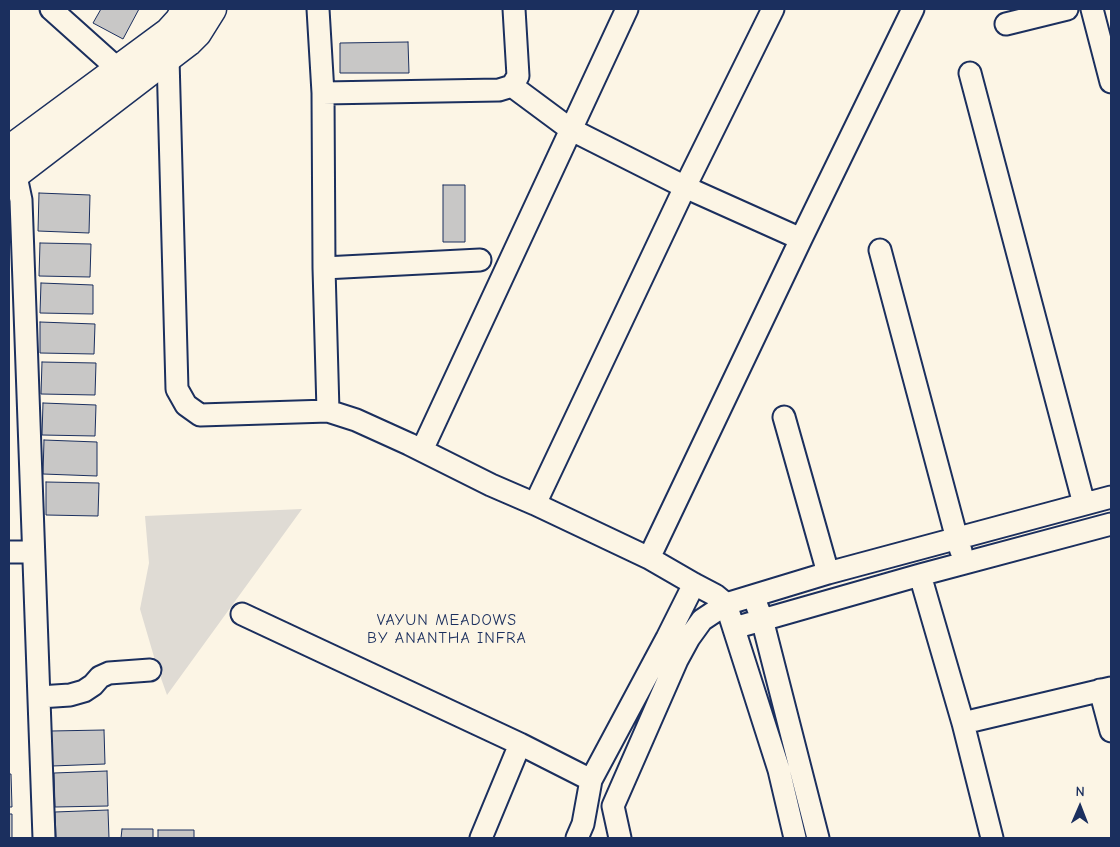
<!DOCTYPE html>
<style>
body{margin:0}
#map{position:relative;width:1120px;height:847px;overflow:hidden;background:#fcf5e5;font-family:"Comic Neue",sans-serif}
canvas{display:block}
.frame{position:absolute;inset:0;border:10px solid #1b2f5e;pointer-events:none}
.north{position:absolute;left:1055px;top:782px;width:50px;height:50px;-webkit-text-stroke:4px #fcf5e5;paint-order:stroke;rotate:1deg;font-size:14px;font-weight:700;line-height:20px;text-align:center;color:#1b2f5e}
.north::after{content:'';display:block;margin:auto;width:18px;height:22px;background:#1b2f5e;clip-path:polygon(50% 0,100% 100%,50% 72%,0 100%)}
</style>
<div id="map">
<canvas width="1120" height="847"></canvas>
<div class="frame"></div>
<div class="north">N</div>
</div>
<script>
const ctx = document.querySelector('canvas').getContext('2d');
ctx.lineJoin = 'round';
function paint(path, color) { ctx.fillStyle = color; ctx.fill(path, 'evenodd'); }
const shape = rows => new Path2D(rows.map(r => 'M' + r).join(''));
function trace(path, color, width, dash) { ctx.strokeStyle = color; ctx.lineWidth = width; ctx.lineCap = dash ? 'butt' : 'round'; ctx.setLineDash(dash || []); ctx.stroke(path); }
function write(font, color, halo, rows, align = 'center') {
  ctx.font = font + ' "Comic Neue",sans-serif'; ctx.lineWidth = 4.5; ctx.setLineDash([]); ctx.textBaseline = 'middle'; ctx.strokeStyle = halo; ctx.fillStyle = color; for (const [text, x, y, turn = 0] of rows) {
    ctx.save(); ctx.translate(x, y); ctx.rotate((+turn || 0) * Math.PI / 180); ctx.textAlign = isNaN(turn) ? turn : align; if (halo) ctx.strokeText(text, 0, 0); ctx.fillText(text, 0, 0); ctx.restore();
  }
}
paint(shape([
 [302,509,167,695,157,667,140,609,149,563,145,516]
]), '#dfdbd4');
const building = shape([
 [101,9,139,9,123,39,93,23,101,9],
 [408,42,409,73,340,73,340,43,408,42],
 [443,185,465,185,465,242,443,242,443,185],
 [39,193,90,195,89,233,38,231,39,193],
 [40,243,91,244,90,277,39,276,40,243],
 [41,283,93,285,93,314,40,313,41,283],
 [40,322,95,324,94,354,40,353,40,322],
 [42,362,96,363,95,395,41,394,42,362],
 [43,403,96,405,95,436,42,435,43,403],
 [44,440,97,442,97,476,43,474,44,440],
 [46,482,99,483,98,516,46,515,46,482],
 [104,730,105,764,52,766,51,731,104,730],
 [107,771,108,806,55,807,54,773,107,771],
 [9,774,11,774,12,807,9,807,9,774],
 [108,810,109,838,56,838,55,812,108,810],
 [9,814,12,814,12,838,9,838,9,814],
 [122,829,153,829,153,838,121,838,122,829],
 [158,830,194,830,194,838,158,838,158,830]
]);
paint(building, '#c8c7c6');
trace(building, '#1b2f5e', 1);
const minor = shape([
 [51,9,118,69],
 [1092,9,1111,82],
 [1006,24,1067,9],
 [168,58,177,389,186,405,200,415,328,411,324,268,323,93,318,9],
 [970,73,1084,504],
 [512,86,518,76,514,9],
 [323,93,499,90,512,86,570,129,685,187,801,239],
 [13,162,21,200,44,838],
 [880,250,957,539,961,551],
 [324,268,480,260],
 [328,411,356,420,409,444,491,485,535,504,649,558,694,584,715,595,726,604,779,770,795,838],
 [784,417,828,573],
 [422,450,627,9],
 [535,504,685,187,773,9],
 [9,552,33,552],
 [649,558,801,239,913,9],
 [920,575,963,723,992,838],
 [757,606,762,619,818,838],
 [242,614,520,744,591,780],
 [734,628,920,575,1111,524],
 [1100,690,1111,731],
 [39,697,70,695,84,691,93,685,100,677,109,673,150,670],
 [963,723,1111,688],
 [481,838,520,744],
 [577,838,583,824,591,780,667,638,694,584],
 [620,838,613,806,677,660,689,638,702,620,726,604,828,573,1111,497]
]);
const tertiary = shape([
 [9,150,169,32,179,21,186,9],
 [9,179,188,42,197,33,212,9]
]);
trace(minor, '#1b2f5e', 25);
trace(tertiary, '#1b2f5e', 31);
trace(minor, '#fcf5e5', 21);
trace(tertiary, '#fcf5e5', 28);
ctx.letterSpacing = '1px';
write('16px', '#1b2f5e', '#fcf5e5', [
 ["VAYUN MEADOWS",447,620],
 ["BY ANANTHA INFRA",447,638]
]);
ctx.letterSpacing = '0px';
</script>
